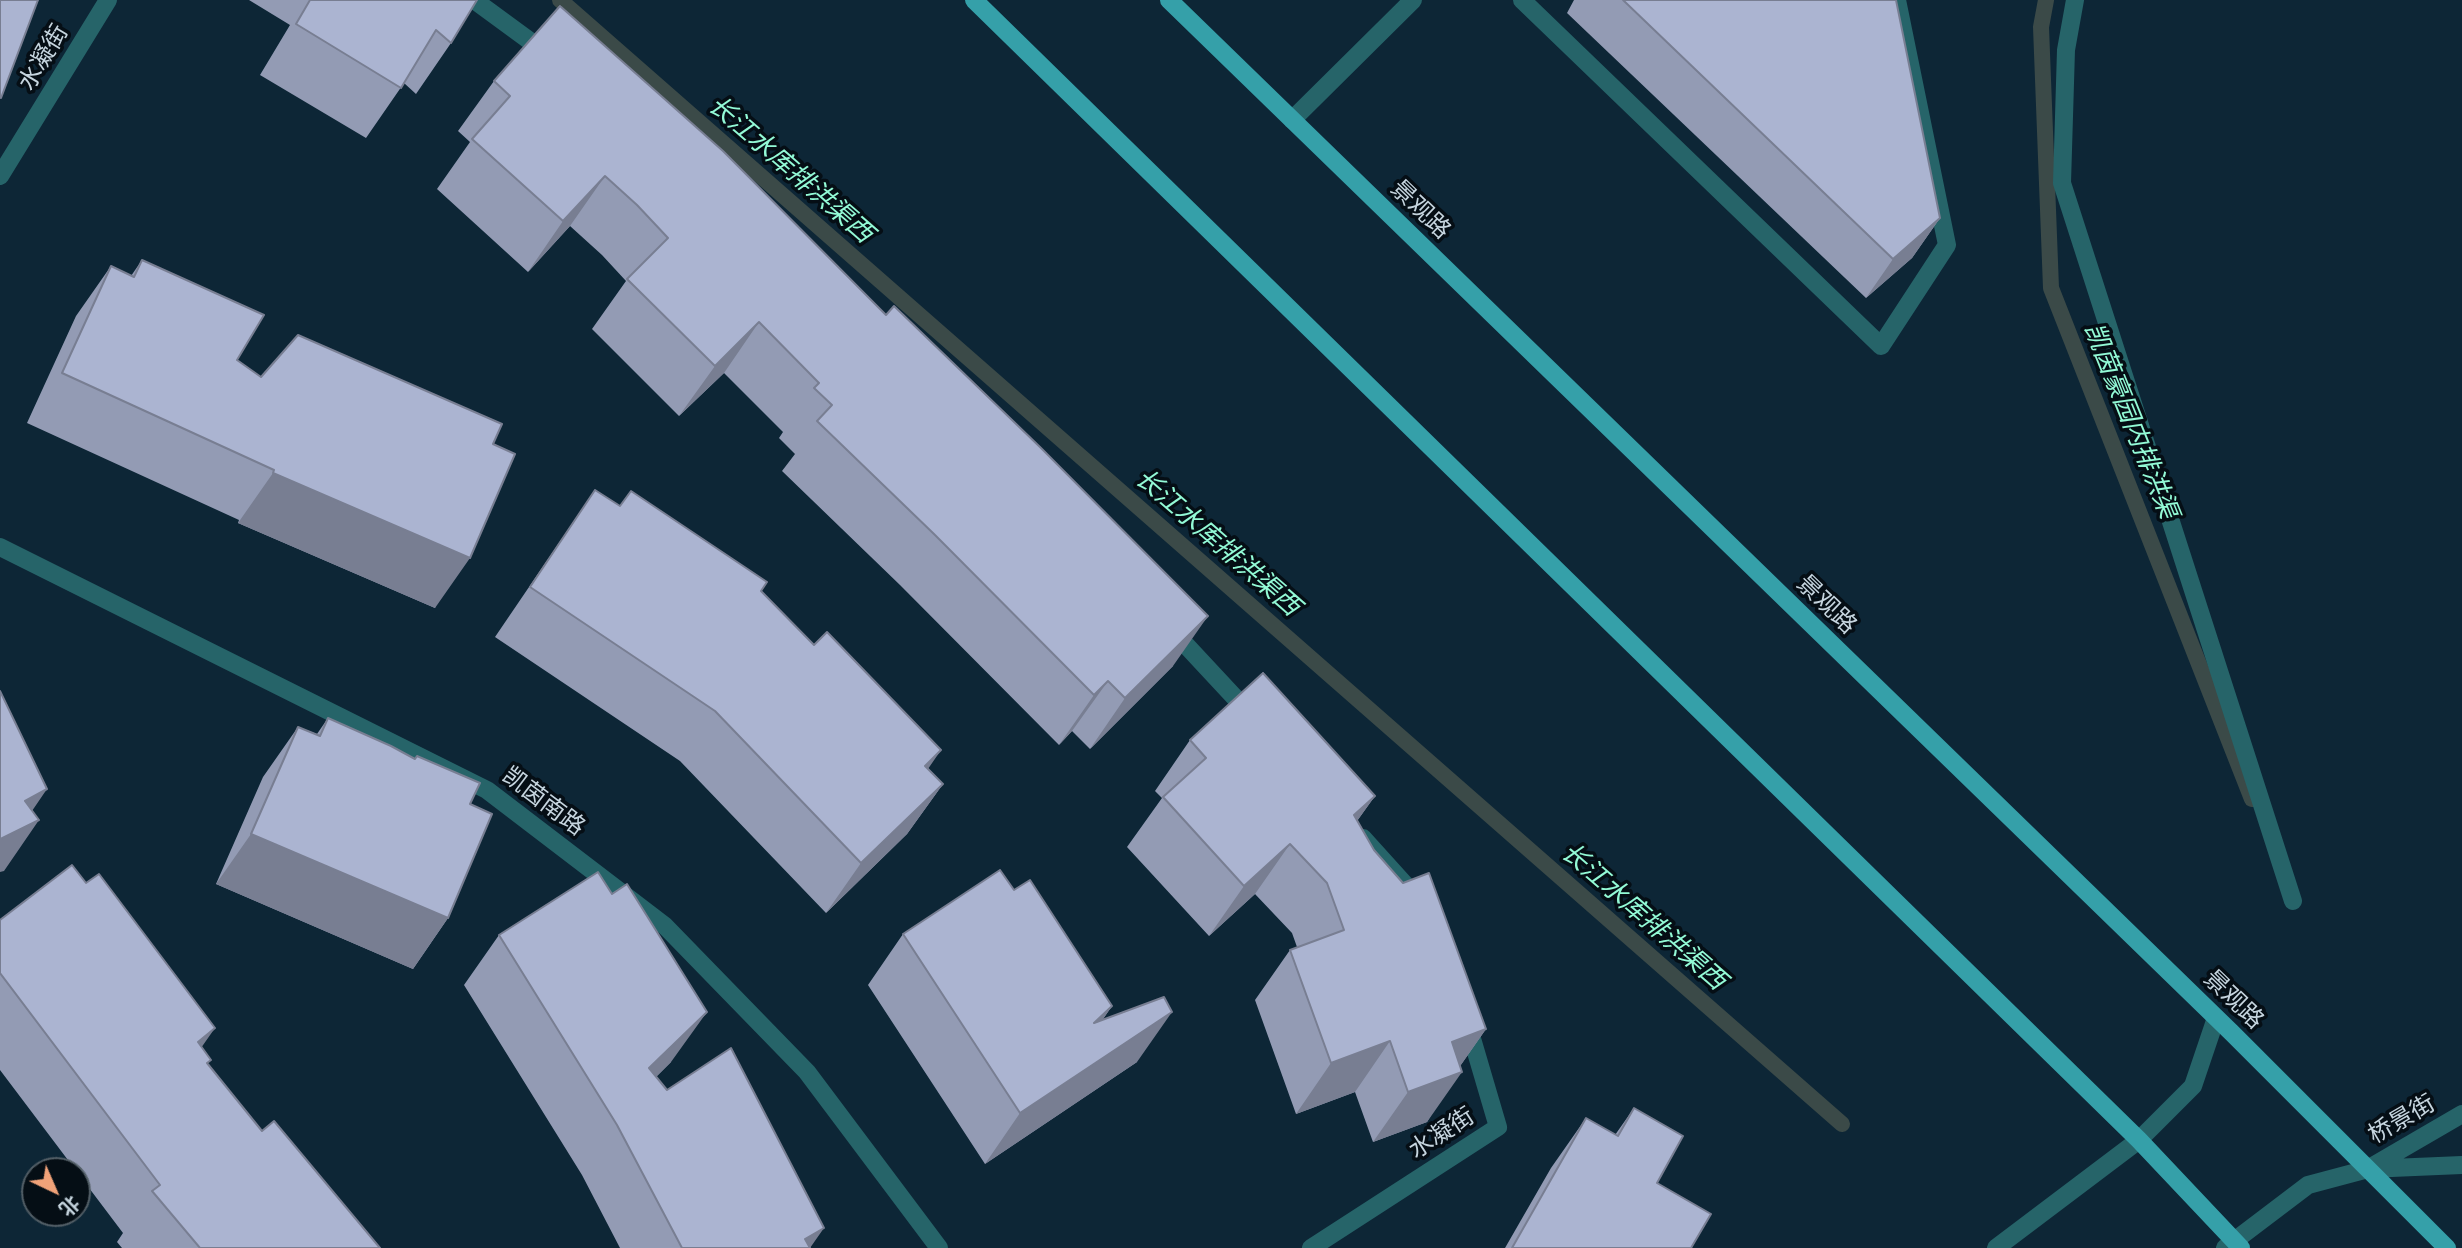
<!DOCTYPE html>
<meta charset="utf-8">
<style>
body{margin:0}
#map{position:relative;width:2462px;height:1248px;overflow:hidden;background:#0d2636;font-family:"Fira Sans Condensed","Noto Sans SC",sans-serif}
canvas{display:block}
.north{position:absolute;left:21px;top:1157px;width:70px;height:70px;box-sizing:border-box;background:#050e15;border:2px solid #525e66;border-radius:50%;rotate:136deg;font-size:19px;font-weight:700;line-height:28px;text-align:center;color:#c6d5df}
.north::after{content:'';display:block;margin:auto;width:24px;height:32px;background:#f0a279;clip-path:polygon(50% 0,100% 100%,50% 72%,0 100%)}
</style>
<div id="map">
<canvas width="2462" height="1248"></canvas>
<div class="north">北</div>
</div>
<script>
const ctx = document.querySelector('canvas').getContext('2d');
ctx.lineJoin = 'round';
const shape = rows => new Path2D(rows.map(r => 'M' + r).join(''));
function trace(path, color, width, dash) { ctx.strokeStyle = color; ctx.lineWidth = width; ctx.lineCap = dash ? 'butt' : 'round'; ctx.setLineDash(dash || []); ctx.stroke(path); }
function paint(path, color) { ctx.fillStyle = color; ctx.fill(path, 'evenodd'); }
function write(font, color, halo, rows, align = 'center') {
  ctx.font = font + ' "Fira Sans Condensed","Noto Sans SC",sans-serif'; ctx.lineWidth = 7; ctx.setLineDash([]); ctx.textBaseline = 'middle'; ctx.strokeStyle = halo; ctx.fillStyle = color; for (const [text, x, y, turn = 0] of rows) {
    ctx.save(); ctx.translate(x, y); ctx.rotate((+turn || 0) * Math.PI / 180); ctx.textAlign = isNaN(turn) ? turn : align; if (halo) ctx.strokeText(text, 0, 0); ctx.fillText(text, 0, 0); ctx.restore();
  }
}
trace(shape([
 [560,0,1842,1124],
 [2046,0,2041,27,2051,288,2252,799]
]), '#3b4a48', 16);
trace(shape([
 [474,0,549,55],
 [1522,0,1881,346,1947,245,1897,0],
 [2075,0,2066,50,2062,183,2293,901],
 [1292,120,1413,0],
 [0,176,108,0],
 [0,547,487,790,665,926,807,1072,939,1248],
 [1171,629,1252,716],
 [1363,838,1419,900],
 [2371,1167,2462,1114],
 [1311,1248,1498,1127,1468,1025],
 [1996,1248,2139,1140,2193,1086,2216,1018],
 [2225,1248,2308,1185,2368,1169,2462,1165]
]), '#266469', 18);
trace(shape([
 [974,0,2139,1140,2241,1248],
 [1169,0,2231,1032,2447,1248]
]), '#35a0a9', 18);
paint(shape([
 [249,0,477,0,451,43,416,94,404,83,366,138,260,75,290,25],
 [1574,0,1896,0,1940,218,1912,258,1866,298,1567,13],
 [560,6,1173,666,1090,749,1072,731,1059,745,900,585,782,471,795,454,779,438,783,432,724,373,679,416,592,329,626,281,602,255,570,226,528,272,437,189,470,142,458,131,494,81],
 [142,260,237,360,261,377,493,444,435,608,238,523,239,520,27,423,76,316,111,266,131,276],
 [595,490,620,506,761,591,943,784,907,834,826,913,680,761,495,637],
 [328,718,470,804,448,918,413,969,216,884,263,777,298,727,317,734],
 [1190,740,1375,796,1357,821,1374,850,1486,1029,1460,1066,1427,1122,1373,1142,1355,1092,1296,1114,1255,1000,1290,950,1297,947,1292,933,1255,894,1209,936,1127,847,1162,798,1155,791],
 [1014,890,1112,1006,1103,1019,1137,1062,985,1164,868,985,903,934],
 [0,920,201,1047,208,1064,262,1131,380,1248,122,1248,117,1242,123,1233,0,1070],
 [499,935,671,1062,656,1077,667,1090,810,1248,620,1248,582,1175,464,985],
 [1634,1108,1657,1183,1691,1248,1505,1248,1551,1168,1586,1118,1615,1135]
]), '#939bb4');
paint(shape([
 [605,176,570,226,528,272,563,221],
 [1940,218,1912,258,1866,298,1893,259],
 [759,322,724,373,679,416,715,366],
 [273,473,470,558,435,608,238,523],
 [1208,616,1173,666,1090,749,1125,698],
 [1108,681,1072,731,1059,745,1094,695],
 [941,750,906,801,925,766],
 [943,784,907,834,826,913,861,863],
 [47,789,19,830,39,820,4,871,0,872,0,837,25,801],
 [1375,796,1339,846,1354,815],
 [251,834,448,918,413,969,216,884],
 [1290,844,1255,894,1209,936,1244,886],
 [1112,1006,1077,1057,1094,1023],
 [707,1012,671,1062,614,1118,649,1068],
 [1172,1012,1137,1062,985,1164,1020,1113],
 [215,1028,180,1078,198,1042],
 [1486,1029,1454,1075,1462,1072,1427,1122,1373,1142,1408,1092,1452,1042],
 [1390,1041,1355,1092,1296,1114,1331,1063],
 [824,1228,810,1248,805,1239]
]), '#787e92');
const building = shape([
 [0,0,38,0,1,98,0,97,0,0],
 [310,0,477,0,451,43,436,30,401,88,296,24,310,0],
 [1623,0,1896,0,1940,218,1893,259,1623,0],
 [560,6,723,151,886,315,894,306,1041,448,1208,616,1125,698,1108,681,1094,695,935,535,817,421,832,405,814,388,819,383,759,322,715,366,627,279,668,238,637,205,605,176,563,221,472,139,510,96,494,81,560,6],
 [142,260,264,315,237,360,261,377,298,335,502,424,493,444,515,454,470,558,273,473,274,470,62,373,111,266,134,277,142,260],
 [595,490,620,506,631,491,767,582,761,591,814,645,827,632,941,750,925,766,943,784,861,863,715,711,530,587,595,490],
 [1263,673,1375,796,1354,815,1374,850,1403,883,1429,873,1486,1029,1452,1042,1462,1072,1408,1092,1390,1041,1331,1063,1290,950,1344,930,1327,883,1290,844,1244,886,1163,797,1206,758,1190,740,1263,673],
 [0,691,47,789,25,801,39,820,0,839,0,691],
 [328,718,391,746,415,759,417,756,480,783,470,804,492,814,448,918,251,834,298,727,320,736,328,718],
 [72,865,86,883,99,874,215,1028,198,1042,211,1060,207,1063,262,1131,274,1121,380,1248,200,1248,152,1191,160,1185,0,973,0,920,72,865],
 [1000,870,1014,890,1030,880,1112,1006,1094,1023,1164,997,1172,1012,1020,1113,903,934,1000,870],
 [598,872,612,894,627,884,707,1012,649,1068,667,1090,731,1048,824,1228,805,1239,810,1248,682,1248,617,1125,499,935,598,872],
 [1634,1108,1683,1136,1657,1183,1711,1214,1691,1248,1512,1248,1586,1118,1618,1136,1634,1108]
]);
paint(building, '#abb4d1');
trace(building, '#787e92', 2);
write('24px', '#c6d5df', '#050e15', [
 ["水凝街",44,58,-59],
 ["景观路",1420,210,44],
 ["景观路",1826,605,44],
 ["凯茵南路",543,802,37],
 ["景观路",2233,1000,44],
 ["桥景街",2402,1120,-30],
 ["水凝街",1442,1134,-33]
]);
write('italic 26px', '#93fad6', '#050e15', [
 ["长江水库排洪渠西",790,170,41],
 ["凯茵豪园内排洪渠",2130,421,68],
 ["长江水库排洪渠西",1217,543,41],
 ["长江水库排洪渠西",1643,917,41]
]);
</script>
